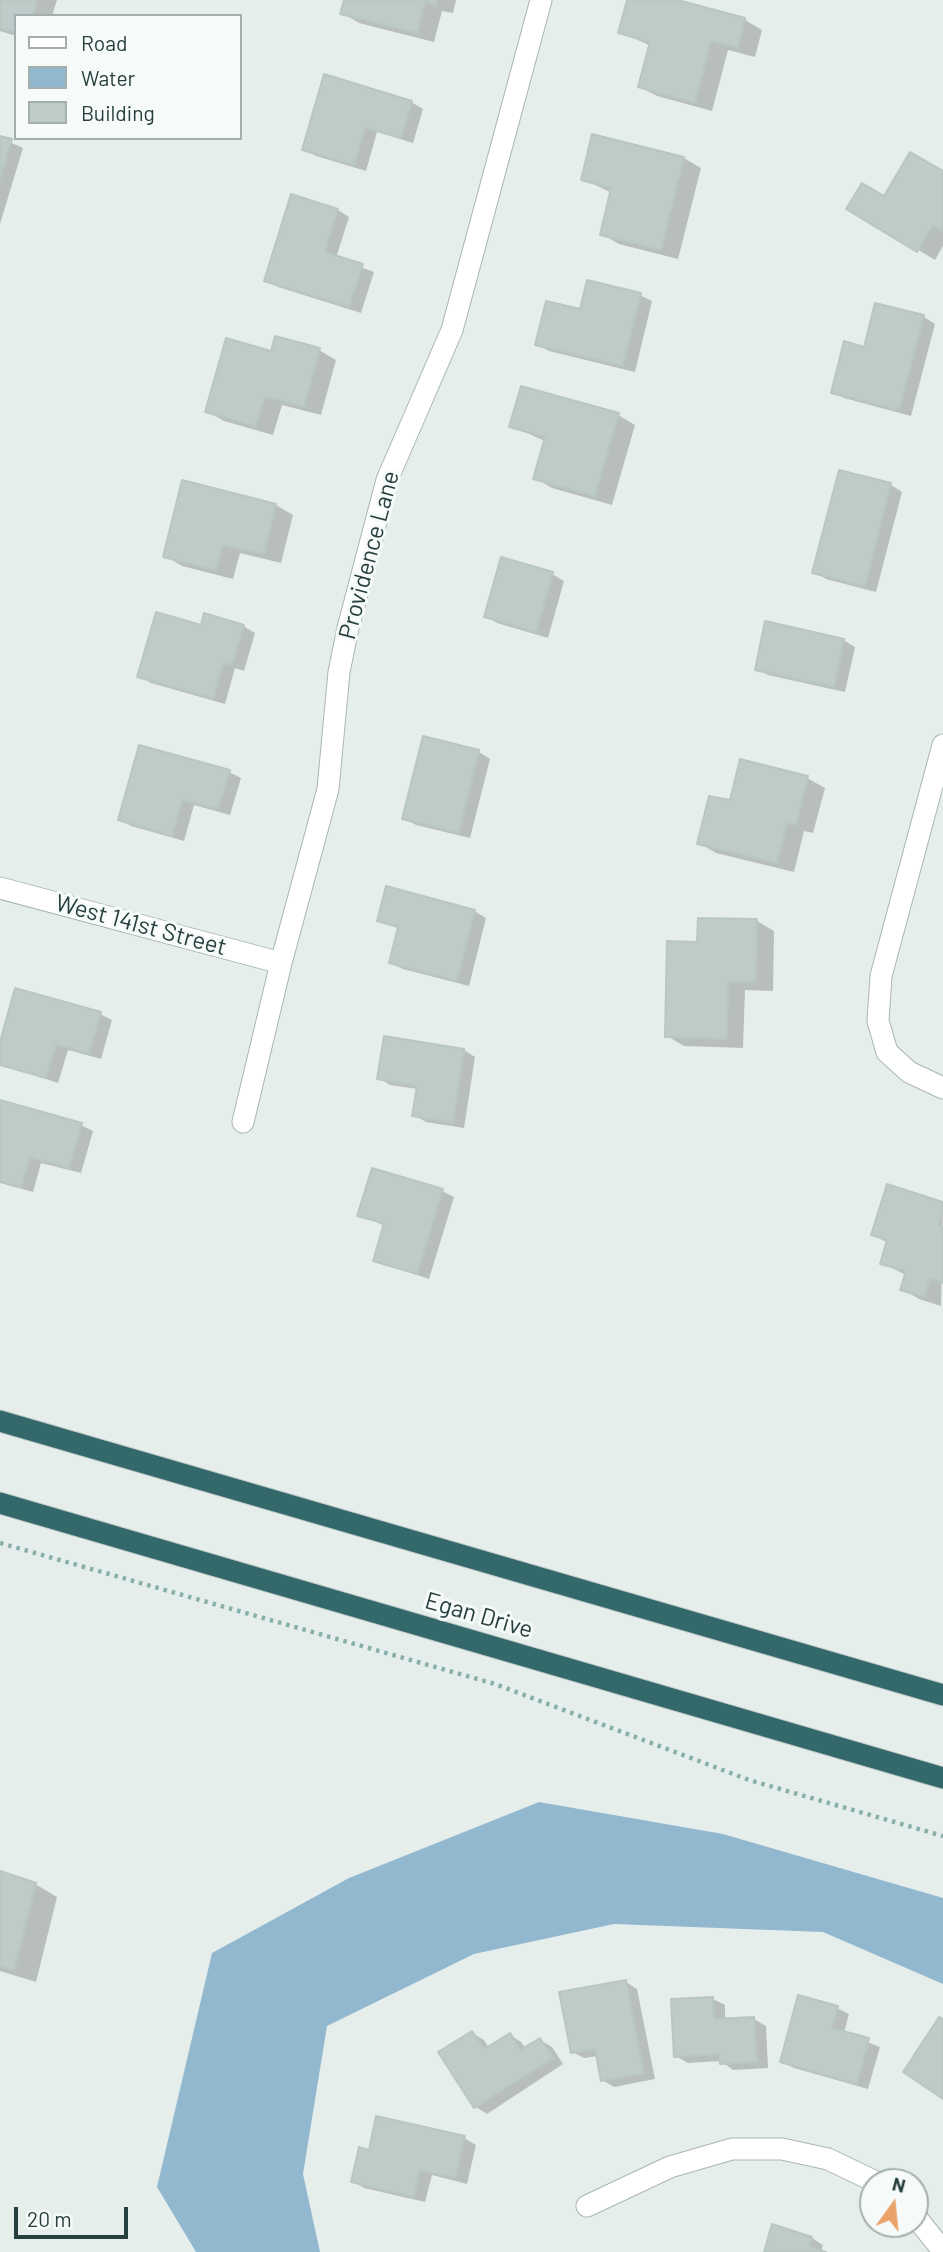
<!DOCTYPE html>
<style>
body{margin:0}
#map{position:relative;width:943px;height:2252px;overflow:hidden;background:#e6eeec;font-family:Barlow,sans-serif}
canvas{display:block}
.legend{position:absolute;left:14px;top:14px;width:228px;height:126px;box-sizing:border-box;background:#f6faf9;border:2px solid #a3afae;margin:0;padding:9px 12px;list-style:none;font-size:21px;color:#263f3e}
.legend li{display:flex;align-items:center;gap:14px;height:35px}
.legend b{width:35px;border:2px solid #a3afae}
.north{position:absolute;left:859px;top:2168px;width:70px;height:70px;box-sizing:border-box;background:#f6faf9;border:2px solid #a3afae;border-radius:50%;rotate:15deg;font-size:19px;font-weight:700;line-height:28px;text-align:center;color:#263f3e}
.north::after{content:'';display:block;margin:auto;width:24px;height:32px;background:#e9a368;clip-path:polygon(50% 0,100% 100%,50% 72%,0 100%)}
.scale{position:absolute;left:14px;top:2207px;width:114px;height:32px;box-sizing:border-box;border:4px solid #263f3e;border-top:0;padding-left:9px;font-size:21px;line-height:24px;white-space:nowrap;color:#263f3e;-webkit-text-stroke:5px #f6faf9;paint-order:stroke}
</style>
<div id="map">
<canvas width="943" height="2252"></canvas>
<ul class="legend">
<li><b style="height:9px;background:#fff"></b>Road</li>
<li><b style="height:19px;background:#92b8cf"></b>Water</li>
<li><b style="height:19px;background:#becbc9"></b>Building</li>
</ul>
<div class="north">N</div>
<div class="scale">20 m</div>
</div>
<script>
const ctx = document.querySelector('canvas').getContext('2d');
ctx.lineJoin = 'round';
function paint(path, color) { ctx.fillStyle = color; ctx.fill(path, 'evenodd'); }
const shape = rows => new Path2D(rows.map(r => 'M' + r).join(''));
function trace(path, color, width, dash) { ctx.strokeStyle = color; ctx.lineWidth = width; ctx.lineCap = dash ? 'butt' : 'round'; ctx.setLineDash(dash || []); ctx.stroke(path); }
function write(font, color, halo, rows, align = 'center') {
  ctx.font = font + ' Barlow,sans-serif'; ctx.lineWidth = 6; ctx.setLineDash([]); ctx.textBaseline = 'middle'; ctx.strokeStyle = halo; ctx.fillStyle = color; for (const [text, x, y, turn = 0] of rows) {
    ctx.save(); ctx.translate(x, y); ctx.rotate((+turn || 0) * Math.PI / 180); ctx.textAlign = isNaN(turn) ? turn : align; if (halo) ctx.strokeText(text, 0, 0); ctx.fillText(text, 0, 0); ctx.restore();
  }
}
paint(shape([
 [539,1802,723,1834,943,1898,943,1984,823,1932,614,1924,474,1954,327,2026,303,2174,320,2252,196,2252,157,2187,212,1953,349,1878]
]), '#92b8cf');
paint(shape([
 [0,0,57,0,52,16,16,16,16,36,0,31],
 [346,0,456,0,453,13,442,11,434,42,359,23,342,13],
 [629,0,672,0,745,20,762,30,755,57,728,50,712,111,657,96,640,87,651,46,620,32],
 [411,102,423,109,413,143,377,132,366,171,316,156,304,149],
 [0,138,23,148,0,224],
 [684,158,701,168,678,259,619,244,602,234,612,193,583,179],
 [943,173,943,246,935,260,849,208,884,198],
 [338,210,349,217,336,258,374,272,361,313,278,287,266,280],
 [640,295,652,301,635,372,549,351,537,345,582,311],
 [876,305,924,317,935,324,911,416,844,398,833,392,865,349],
 [319,350,336,360,321,415,282,405,273,435,224,421,207,411,272,353],
 [618,415,635,425,612,505,552,488,535,478,545,441,511,426],
 [840,472,891,485,902,492,876,592,826,579,815,572],
 [276,505,293,515,281,563,240,553,233,579,182,566,165,556],
 [552,574,564,581,548,638,497,623,486,616],
 [243,626,255,633,244,671,235,668,225,704,151,683,139,676,202,627],
 [843,640,855,647,845,692,768,675,757,669],
 [424,738,479,752,490,759,470,838,416,825,404,818],
 [229,772,241,778,230,815,194,805,184,841,131,826,120,819],
 [807,778,825,788,813,833,804,831,794,872,716,853,699,843,731,803],
 [474,911,486,918,469,986,403,969,391,963,400,929,379,920],
 [757,921,774,931,773,991,745,990,743,1048,684,1046,667,1036,699,943],
 [100,1014,112,1020,101,1059,68,1050,58,1083,0,1064,0,1048],
 [464,1050,475,1057,464,1128,426,1122,414,1115,418,1089,390,1085,379,1078],
 [0,1102,81,1125,93,1131,81,1173,41,1163,33,1192,0,1183],
 [888,1186,943,1203,941,1306,919,1299,902,1289,906,1275,882,1263,888,1243,873,1235],
 [442,1191,454,1197,429,1279,375,1260,385,1226,359,1215],
 [0,1872,35,1884,57,1897,36,1982,0,1971],
 [626,1982,637,1989,655,2079,614,2087,602,2080,598,2056,584,2058,573,2052],
 [713,1999,725,2005,725,2020,754,2019,766,2026,768,2068,733,2070,721,2061,688,2063,676,2056],
 [837,2008,849,2014,844,2033,880,2047,868,2089,794,2068,782,2062],
 [472,2033,484,2040,489,2048,510,2035,521,2042,526,2049,540,2040,552,2047,563,2064,487,2114,476,2107,441,2053],
 [464,2138,476,2145,467,2184,432,2175,425,2202,364,2188,353,2181,370,2152],
 [812,2238,823,2245,821,2252,766,2252]
]), '#0003');
const building = shape([
 [0,0,37,0,33,16,16,16,16,32,0,28,0,0],
 [344,0,437,0,436,5,425,2,417,33,340,14,344,0],
 [627,0,678,0,745,18,738,48,711,41,695,103,638,87,650,42,618,33,627,0],
 [324,74,412,101,401,138,365,127,354,165,302,150,324,74],
 [592,134,684,157,661,250,600,235,611,188,581,180,592,134],
 [0,136,12,139,0,179,0,136],
 [910,152,943,171,943,230,933,225,917,252,846,209,862,183,884,196,910,152],
 [291,194,338,209,325,252,363,264,349,307,264,281,291,194],
 [587,280,641,293,623,366,535,345,546,301,580,309,587,280],
 [875,303,924,315,899,410,831,393,844,341,864,347,875,303],
 [275,336,320,348,304,407,265,396,256,426,205,412,226,338,271,351,275,336],
 [521,386,619,413,595,496,533,479,545,437,509,427,521,386],
 [839,470,891,483,865,586,812,573,839,470],
 [182,480,276,504,264,554,223,545,216,570,163,557,182,480],
 [501,557,553,572,536,632,484,617,501,557],
 [156,612,201,625,204,613,244,625,232,665,223,663,213,698,137,677,156,612],
 [765,621,844,639,834,687,755,670,765,621],
 [423,736,479,750,459,833,402,819,423,736],
 [139,745,230,770,218,809,182,800,172,836,118,820,139,745],
 [740,759,808,776,796,825,787,822,777,863,697,844,709,796,730,800,740,759],
 [386,886,475,910,457,981,389,963,398,927,377,921,386,886],
 [698,918,757,919,756,982,728,981,727,1039,665,1037,667,941,697,942,698,918],
 [15,988,101,1012,89,1054,56,1044,46,1078,0,1065,0,1042,15,988],
 [384,1036,464,1049,453,1123,412,1116,417,1086,377,1079,384,1036],
 [0,1100,82,1123,69,1168,30,1157,21,1187,0,1181,0,1100],
 [372,1168,443,1189,417,1274,373,1261,384,1223,357,1216,372,1168],
 [887,1184,943,1202,939,1226,943,1227,943,1283,930,1278,924,1297,900,1290,906,1271,880,1264,887,1240,871,1235,887,1184],
 [0,1871,36,1883,14,1970,0,1966,0,1871],
 [626,1980,644,2073,601,2081,595,2049,571,2053,559,1992,626,1980],
 [798,1995,838,2006,832,2028,869,2038,857,2084,780,2062,798,1995],
 [713,1997,714,2019,754,2017,757,2062,720,2064,719,2054,674,2057,671,1999,713,1997],
 [939,2017,943,2019,943,2099,903,2072,939,2017],
 [472,2031,484,2049,510,2033,520,2050,540,2038,553,2058,474,2108,438,2052,472,2031],
 [376,2116,465,2136,455,2178,420,2170,414,2197,351,2182,359,2147,369,2150,376,2116],
 [772,2224,812,2237,809,2247,826,2252,764,2252,772,2224]
]);
paint(building, '#becbc9');
trace(building, '#b8c7c4', 2);
const minor = shape([
 [943,745,881,976,878,1021,887,1052,909,1072,943,1088],
 [0,888,281,963],
 [243,1122,281,963,328,789,339,672,348,628,387,480,452,330,541,0],
 [587,2206,670,2167,732,2149,782,2149,828,2159,876,2182],
 [915,2216,943,2251]
]);
const highway = shape([
 [0,1421,943,1695],
 [0,1503,943,1778]
]);
trace(minor, '#a9b6b4', 23);
trace(highway, '#c2c9c9', 23);
trace(shape([
 [0,1543,495,1684,749,1780,943,1836]
]), '#88afab', 4.5, [3.5, 5]);
trace(minor, '#fff', 21);
trace(highway, '#33696a', 21);
write('24px', '#263f3e', '#f6faf9', [
 ["Providence Lane",369,555,-75],
 ["West 141st Street",141,925,15],
 ["Egan Drive",479,1615,16]
]);
</script>
